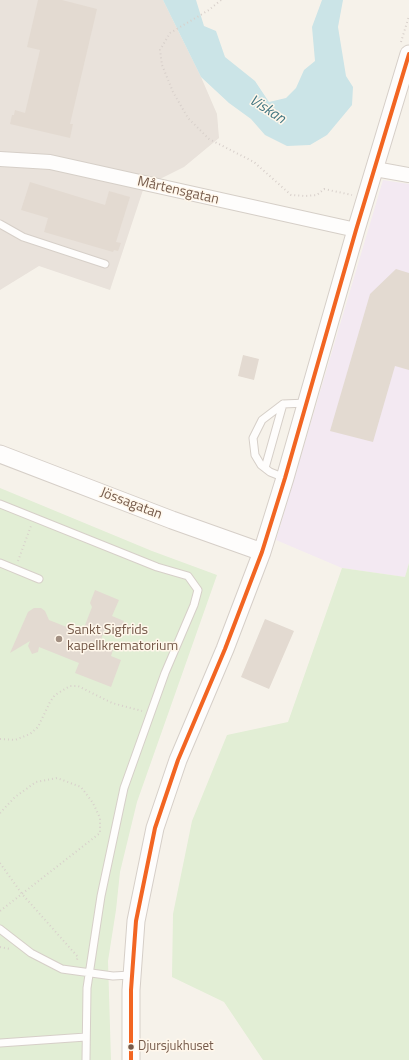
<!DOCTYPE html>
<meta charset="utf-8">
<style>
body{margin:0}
canvas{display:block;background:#f6f2ea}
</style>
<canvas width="409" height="1060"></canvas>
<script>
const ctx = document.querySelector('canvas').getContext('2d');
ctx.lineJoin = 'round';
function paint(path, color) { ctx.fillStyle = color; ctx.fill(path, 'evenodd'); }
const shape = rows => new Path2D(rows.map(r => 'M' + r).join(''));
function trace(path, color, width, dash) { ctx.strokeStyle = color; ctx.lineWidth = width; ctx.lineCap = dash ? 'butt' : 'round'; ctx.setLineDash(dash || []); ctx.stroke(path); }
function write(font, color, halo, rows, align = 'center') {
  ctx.font = font + ' "Titillium Web",sans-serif'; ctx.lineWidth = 3; ctx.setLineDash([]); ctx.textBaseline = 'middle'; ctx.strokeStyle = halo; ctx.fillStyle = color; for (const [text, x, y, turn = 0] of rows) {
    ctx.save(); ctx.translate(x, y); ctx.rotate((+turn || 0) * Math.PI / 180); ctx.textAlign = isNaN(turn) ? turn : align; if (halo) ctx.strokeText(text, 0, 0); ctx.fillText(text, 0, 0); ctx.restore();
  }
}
paint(shape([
 [0,0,163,0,201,77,217,114,219,138,184,167,144,187,110,290,39,266,0,290]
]), '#e9e2db');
paint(shape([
 [383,180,409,184,409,563,405,577,342,568,276,540]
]), '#f3e9f2');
paint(shape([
 [0,488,152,551,217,575,137,802,120,872,116,910,108,961,111,1060,0,1060],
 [409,563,409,1060,263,1060,224,1002,172,977,173,914,192,821,227,735,288,722,342,568,405,577]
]), '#e2eed5');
paint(shape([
 [163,0,196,0,204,26,216,31,225,57,255,81,269,102,286,98,296,88,304,70,315,61,312,27,322,0,343,0,338,27,346,76,353,87,352,105,327,135,310,145,287,146,265,135,251,119,229,103,201,77]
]), '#cbe4e7');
paint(shape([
 [38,0,62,0,97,9,70,124,73,124,70,138,10,124,12,115,14,115,15,110,25,113,40,50,27,47],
 [30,182,105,205,109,191,130,197,116,242,121,243,118,251,114,250,113,252,44,232,48,218,21,210],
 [396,269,409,273,409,370,395,366,373,442,330,431,370,294],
 [243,355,259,359,254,380,238,376],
 [95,590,119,600,112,616,124,621,121,629,107,623,99,645,113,650,111,656,121,660,111,687,75,673,79,663,39,647,38,652,32,654,28,646,30,641,10,653,28,612,34,608,41,608,45,611,49,620,82,633,92,607,90,603],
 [265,619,294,631,269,689,241,677]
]), '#e3dad1');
const service = shape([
 [0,224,23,237,105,264],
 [265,468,283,404],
 [285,478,270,472,261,465,255,455,253,438,262,420,283,404,307,403],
 [0,504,157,567,188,576,198,590,194,605,165,673,124,788,101,896,87,988,86,1060],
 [0,563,39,579],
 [0,929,31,953,62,969,113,976,131,975],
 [0,1043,86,1037]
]);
const minor = shape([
 [0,159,50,162,356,230],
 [375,169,409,175]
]);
const tertiary = shape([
 [0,454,172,520,262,552],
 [131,1060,131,990,136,921,155,828,178,760,225,649,262,552,285,478,356,230,409,54]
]);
trace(service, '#d6cfc8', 9);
trace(minor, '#d6cfc8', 16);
trace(tertiary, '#d6cfc8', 19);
trace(shape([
 [221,0,209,10,170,33,160,50,162,65,173,92,188,118,209,139,254,162,291,195,305,196,317,195,324,189,352,195],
 [401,42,409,16],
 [18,561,31,526],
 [0,739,15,740,30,734,38,727,50,702,55,695,70,686,78,686,112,703,142,711],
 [0,813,15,797,36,782,57,778,81,787,93,803,100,818,100,833,0,911],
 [0,863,22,894,78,957,76,962],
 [0,947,10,949]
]), '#d8d0cb', 2, [1, 3]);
trace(service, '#fefdfc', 7);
trace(minor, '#fefdfc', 14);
trace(tertiary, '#fefdfc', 17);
trace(shape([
 [131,1060,131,990,136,921,155,828,178,760,225,649,262,552,285,478,356,230,409,54]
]), '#f26522', 4);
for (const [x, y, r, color] of [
 [59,639,4,"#a28f82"],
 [131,1047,3.5,"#755a4a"]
]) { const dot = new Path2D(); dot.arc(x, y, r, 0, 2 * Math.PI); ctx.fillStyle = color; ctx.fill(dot); trace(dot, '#fff7eb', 1.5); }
write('13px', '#755a4a', '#fff7eb', [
 ["Djursjukhuset",138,1047]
], 'left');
write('14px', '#755a4a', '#fff7eb', [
 ["Mårtensgatan",178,191,13],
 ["Jössagatan",131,504,21]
]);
write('14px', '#755a4a', '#fff7eb', [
 ["Sankt Sigfrids",67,631],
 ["kapellkrematorium",67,647]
], 'left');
write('italic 15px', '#417581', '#fff7eb', [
 ["Viskan",267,110,33]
]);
</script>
